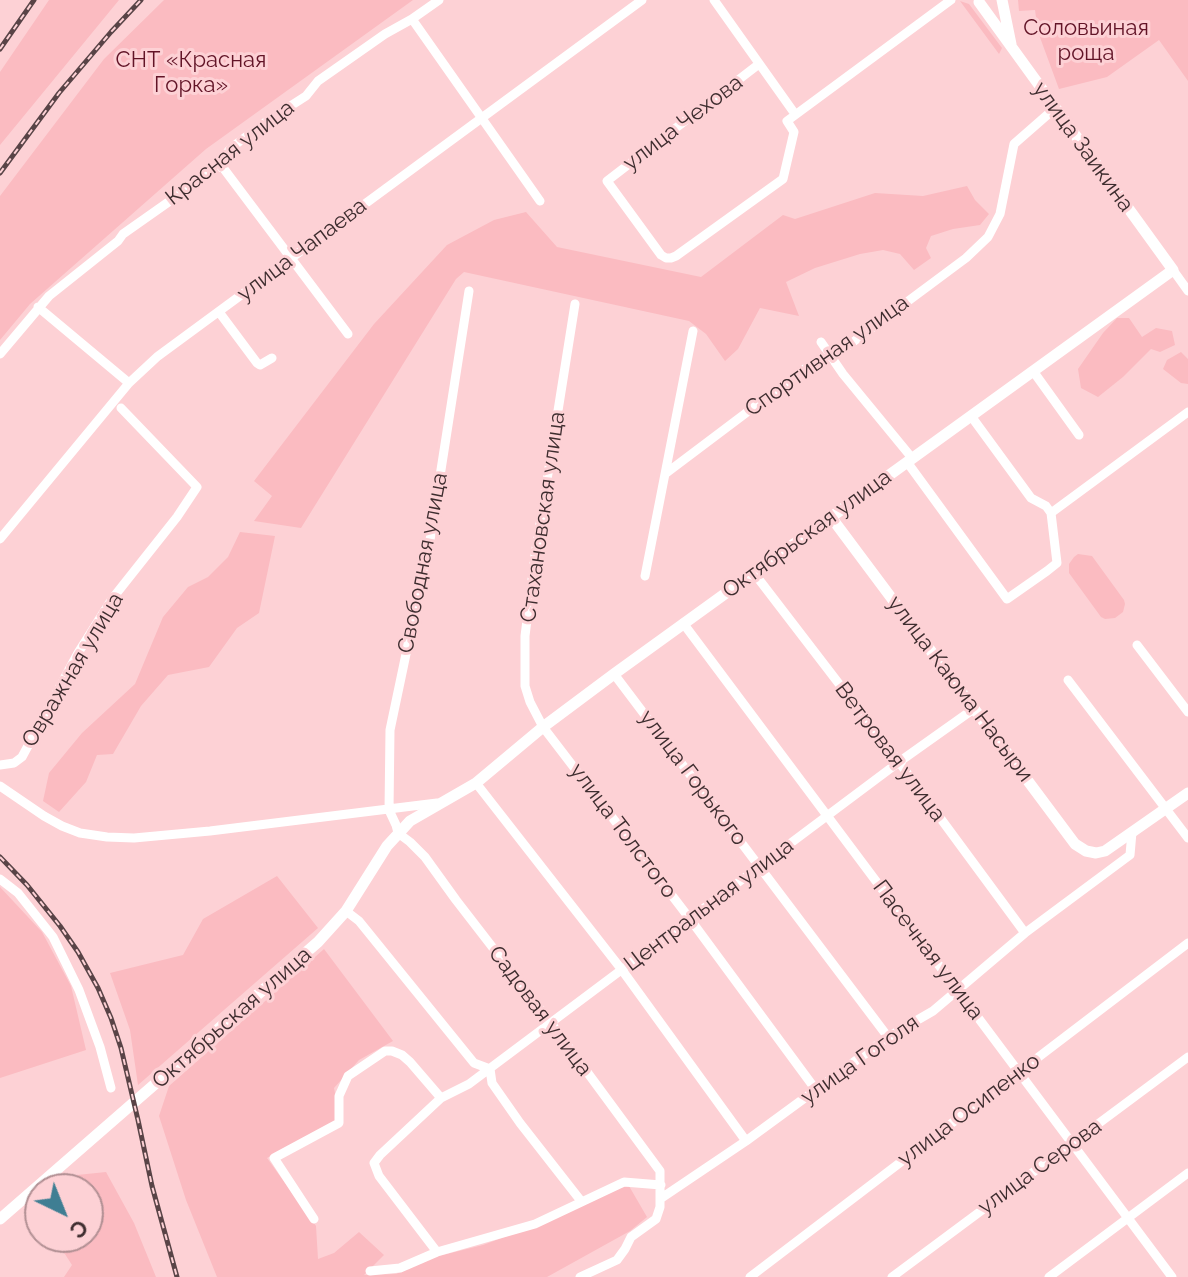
<!DOCTYPE html>
<meta charset="utf-8">
<style>
body{margin:0}
#map{position:relative;width:1188px;height:1277px;overflow:hidden;background:#fdd1d5;font-family:Raleway,sans-serif}
canvas{display:block}
.north{position:absolute;left:24px;top:1173px;width:80px;height:80px;box-sizing:border-box;background:#fdd1d5;border:2px solid #b18f93;border-radius:50%;rotate:137deg;font-size:22px;font-weight:700;line-height:32px;text-align:center;color:#3e2d2f}
.north::after{content:'';display:block;margin:auto;width:28px;height:36px;background:#3f7e93;clip-path:polygon(50% 0,100% 100%,50% 72%,0 100%)}
</style>
<div id="map">
<canvas width="1188" height="1277"></canvas>
<div class="north">С</div>
</div>
<script>
const ctx = document.querySelector('canvas').getContext('2d');
ctx.lineJoin = 'round';
function paint(path, color) { ctx.fillStyle = color; ctx.fill(path, 'evenodd'); }
const shape = rows => new Path2D(rows.map(r => 'M' + r).join(''));
function trace(path, color, width, dash) { ctx.strokeStyle = color; ctx.lineWidth = width; ctx.lineCap = dash ? 'butt' : 'round'; ctx.setLineDash(dash || []); ctx.stroke(path); }
function write(font, color, halo, rows, align = 'center') {
  ctx.font = font + ' Raleway,sans-serif'; ctx.lineWidth = 6; ctx.setLineDash([]); ctx.textBaseline = 'middle'; ctx.strokeStyle = halo; ctx.fillStyle = color; for (const [text, x, y, turn = 0] of rows) {
    ctx.save(); ctx.translate(x, y); ctx.rotate((+turn || 0) * Math.PI / 180); ctx.textAlign = isNaN(turn) ? turn : align; if (halo) ctx.strokeText(text, 0, 0); ctx.fillText(text, 0, 0); ctx.restore();
  }
}
paint(shape([
 [49,0,119,0,0,145,0,72],
 [164,0,413,0,206,149,30,304,0,340,0,196,104,59],
 [1018,0,1188,0,1188,81,1159,40,1107,77,1059,89,1038,32,1035,10,1019,11],
 [960,1,969,4,1002,48,999,54],
 [967,186,975,200,989,214,980,225,953,229,931,236,926,248,931,258,914,270,900,254,883,250,860,254,815,268,786,282,799,316,760,308,738,349,725,361,706,334,689,321,464,272,456,279,301,528,254,521,272,496,254,481,374,324,447,245,494,220,526,212,557,247,701,277,783,215,795,219,875,193,923,196],
 [1117,318,1129,318,1142,337,1156,328,1172,331,1175,345,1160,352,1151,349,1123,377,1098,397,1081,388,1078,369,1103,333],
 [1181,352,1188,359,1188,384,1181,383,1163,369,1167,360],
 [240,532,275,536,259,613,237,628,209,667,168,675,141,706,113,754,97,755,86,782,59,812,43,801,49,773,82,733,135,684,163,617,188,587,208,577,228,557],
 [1078,554,1092,556,1124,600,1125,604,1123,612,1115,618,1105,619,1101,617,1069,573,1069,564,1074,557],
 [277,876,318,928,138,1085,130,1030,110,973,183,955,203,919],
 [0,887,42,932,71,986,86,1050,0,1078],
 [324,949,393,1041,359,1060,334,1088,340,1119,267,1158,316,1226,318,1259,334,1253,359,1232,384,1255,364,1275,396,1274,435,1257,483,1245,550,1220,615,1189,629,1186,647,1217,630,1231,547,1277,217,1277,186,1200,159,1116,169,1086],
 [106,1172,134,1223,156,1277,64,1277,72,1265,54,1237,88,1237,88,1189,54,1189,77,1175]
]), '#fbbbc1');
trace(shape([
 [714,0,795,114],
 [412,19,540,201],
 [759,64,607,181,661,255,666,258,671,258,676,256,783,179,794,132,787,121,951,0],
 [221,165,348,334],
 [1173,270,1188,291],
 [469,291,430,540,390,730,389,810,396,825,398,833,410,842,425,857,456,900,551,1023,660,1171,660,1199],
 [575,304,535,555,525,636,525,686,530,702,543,727,690,919,816,1090],
 [38,307,129,383],
 [219,312,257,363,260,365,272,358],
 [821,342,843,374,912,458],
 [0,354,49,296,118,241,123,234,221,165,224,156,231,148,264,123,306,96,318,81,385,34,412,19,439,0],
 [1033,371,1079,435],
 [907,462,1007,599,1047,571,1057,563,1051,513,1046,506,1031,498,971,416],
 [665,474,807,367,837,354,966,258,988,237,1000,214,1014,144,1054,109],
 [1051,513,1188,412],
 [0,539,129,383,158,356,642,0],
 [754,573,899,762,1025,933],
 [645,576,693,331],
 [683,623,1172,1277],
 [1137,645,1188,712],
 [614,674,888,1037],
 [1068,680,1188,838],
 [0,765,14,763,22,757,78,653,112,599,177,517,197,487,121,408],
 [476,783,622,970,746,1141],
 [0,786,44,816,62,826,80,833,107,837,134,838,210,831,437,803],
 [0,879,18,893,53,937,79,990,100,1047,111,1088],
 [346,911,359,921,474,1063,490,1069,492,1083,520,1123,581,1201],
 [314,1219,274,1158,339,1123,339,1096,348,1076,385,1051,392,1051,402,1055,410,1062,441,1098],
 [437,1252,379,1176,374,1163,380,1155,441,1098,469,1084,899,762,975,708],
 [370,1271,400,1268,437,1252,535,1224,624,1182,661,1185],
 [580,1277,617,1260,625,1249,631,1237,656,1219,660,1207,660,1199,746,1141,888,1037,933,1011,1025,933,1130,855,1132,832],
 [750,1277,1188,943],
 [892,1277,1188,1057],
 [1049,1277,1188,1173]
]), '#fff', 9);
trace(shape([
 [1002,0,1011,44],
 [831,517,1075,844,1086,851,1096,853,1105,851,1188,793],
 [0,1219,318,942,346,911,387,846,410,821,476,783,543,727,614,674,1173,270,979,2]
]), '#fff', 11);
const rail = shape([
 [0,49,34,0],
 [0,173,59,93,111,32,141,0],
 [0,857,27,885,60,926,78,952,98,988,111,1018,121,1048,138,1120,152,1186,177,1277]
]);
trace(rail, '#594447', 5);
trace(rail, '#fdd1d5', 2, [6]);
write('22px', '#621427', '#fdd1d5', [
 ["Соловьиная",1086,28],
 ["роща",1086,53],
 ["СНТ «Красная",191,60],
 ["Горка»",191,85]
]);
write('22px', '#3e2d2f', '#fdd1d5', [
 ["улица Чехова",683,123,-37],
 ["улица Заикина",1083,147,54],
 ["Красная улица",230,153,-38],
 ["улица Чапаева",302,250,-37],
 ["Спортивная улица",827,356,-35],
 ["Стахановская улица",543,517,-82],
 ["Октябрьская улица",807,534,-36],
 ["Свободная улица",423,563,-79],
 ["Овражная улица",73,670,-59],
 ["улица Каюма Насыри",960,689,53],
 ["Ветровая улица",890,752,53],
 ["улица Горького",693,778,53],
 ["улица Толстого",623,831,53],
 ["Центральная улица",709,905,-37],
 ["Пасечная улица",928,950,53],
 ["Садовая улица",540,1011,53],
 ["Октябрьская улица",232,1018,-41],
 ["улица Гоголя",860,1060,-35],
 ["улица Осипенко",969,1110,-37],
 ["улица Серова",1040,1167,-36]
]);
</script>
